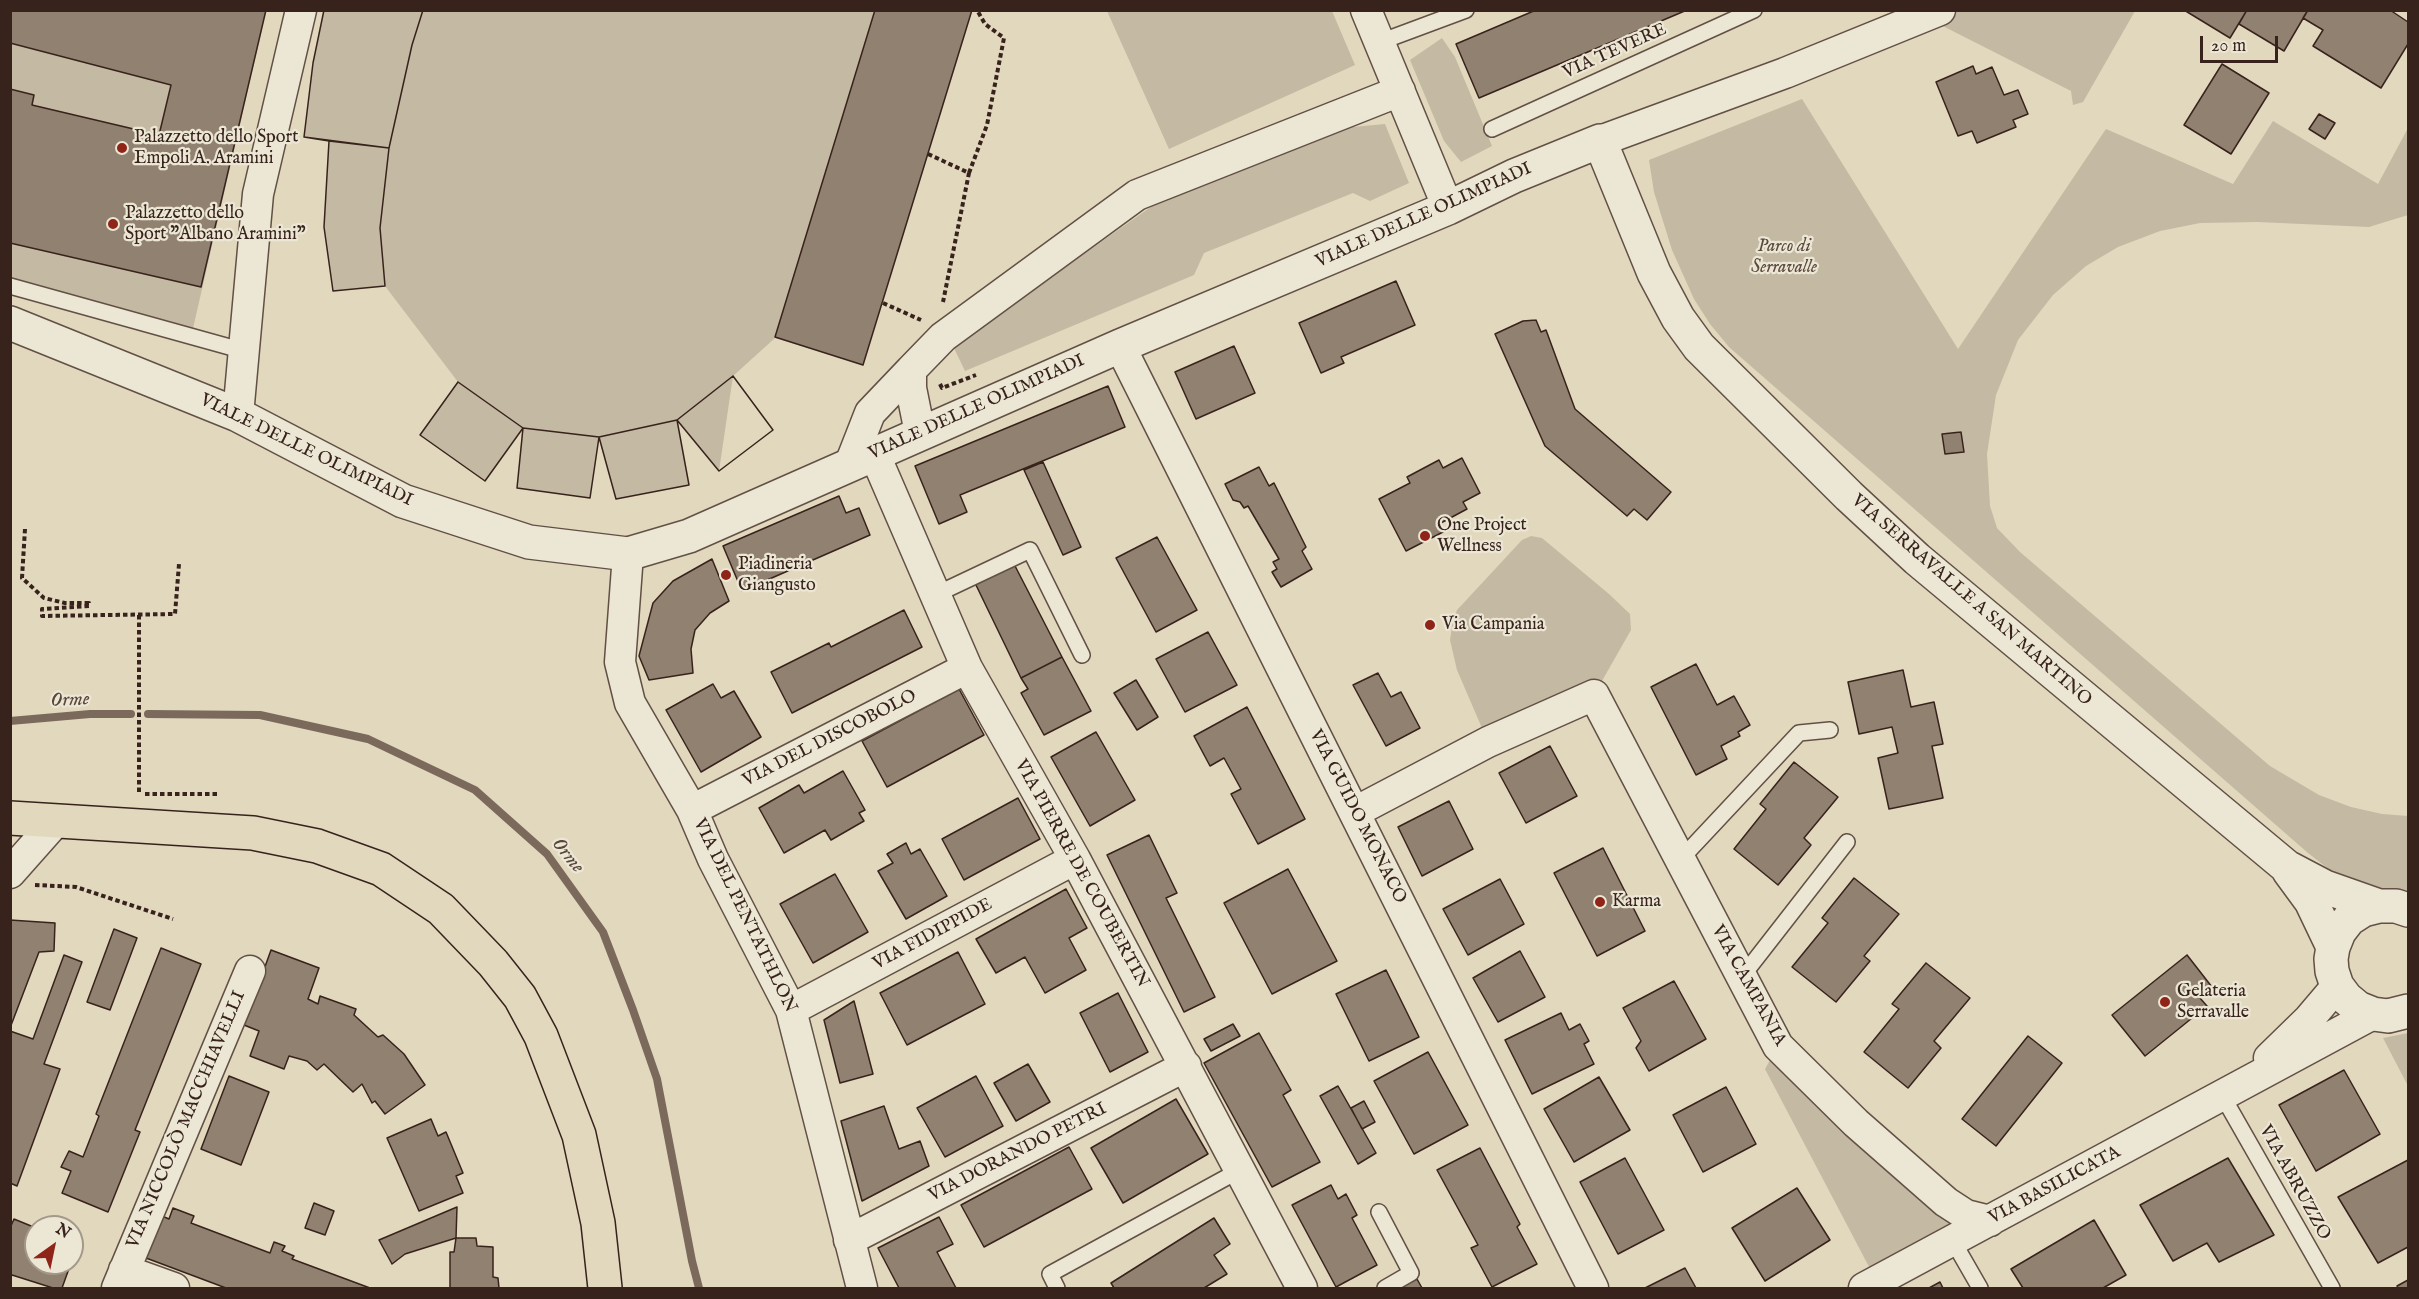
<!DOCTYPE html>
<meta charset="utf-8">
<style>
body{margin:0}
#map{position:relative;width:2419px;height:1299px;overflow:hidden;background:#e1d8be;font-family:"IM FELL English",serif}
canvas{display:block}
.frame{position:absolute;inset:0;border:12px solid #38231c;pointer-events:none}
.north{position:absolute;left:24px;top:1215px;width:60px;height:60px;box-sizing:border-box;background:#ece6d5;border:2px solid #a4988b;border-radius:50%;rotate:33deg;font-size:16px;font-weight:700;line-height:24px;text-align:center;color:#38231c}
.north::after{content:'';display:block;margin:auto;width:21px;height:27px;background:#8f2418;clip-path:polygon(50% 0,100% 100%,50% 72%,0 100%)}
.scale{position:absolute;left:2200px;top:36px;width:78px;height:27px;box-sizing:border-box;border:3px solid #38231c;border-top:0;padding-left:8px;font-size:18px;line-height:21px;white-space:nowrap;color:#38231c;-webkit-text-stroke:4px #ece6d5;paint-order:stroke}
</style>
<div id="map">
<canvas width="2419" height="1299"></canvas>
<div class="frame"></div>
<div class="north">N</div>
<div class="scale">20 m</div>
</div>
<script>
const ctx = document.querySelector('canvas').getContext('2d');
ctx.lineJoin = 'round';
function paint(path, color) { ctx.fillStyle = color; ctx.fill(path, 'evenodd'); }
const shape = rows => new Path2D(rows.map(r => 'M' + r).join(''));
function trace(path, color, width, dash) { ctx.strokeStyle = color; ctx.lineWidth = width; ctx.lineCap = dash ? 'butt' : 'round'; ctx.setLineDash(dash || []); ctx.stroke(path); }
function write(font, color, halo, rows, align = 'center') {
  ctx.font = font + ' "IM FELL English",serif'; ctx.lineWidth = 4.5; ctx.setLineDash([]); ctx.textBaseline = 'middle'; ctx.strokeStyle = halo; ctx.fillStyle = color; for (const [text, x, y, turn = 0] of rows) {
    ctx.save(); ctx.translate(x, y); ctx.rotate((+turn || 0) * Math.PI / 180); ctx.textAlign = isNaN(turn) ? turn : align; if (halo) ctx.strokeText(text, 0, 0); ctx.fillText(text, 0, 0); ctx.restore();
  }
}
paint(shape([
 [10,11,266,11,191,337,11,286],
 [324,11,972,11,863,365,775,338,733,376,719,471,677,421,689,485,616,499,599,439,590,498,517,488,522,429,485,481,420,435,458,382,385,286,333,291,324,227,329,141,304,137,313,63],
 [1107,11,1332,11,1355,65,1169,149],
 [1922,11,2135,11,2083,102,2073,105,2071,91,1925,17],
 [1442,38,1455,57,1492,146,1461,162,1444,141,1410,60],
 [1802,99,1958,349,2106,129,2233,184,2273,121,2378,184,2408,128,2408,215,2369,227,2258,222,2200,223,2160,231,2118,247,2086,266,2053,295,2018,340,1996,395,1987,454,1990,506,1997,528,2020,552,2270,766,2319,795,2351,807,2382,814,2408,816,2408,892,2362,889,2335,874,2308,853,1729,347,1710,324,1694,299,1672,250,1654,192,1649,160],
 [1385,124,1409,183,1370,201,1353,193,1204,253,1194,275,965,371,953,346,1155,204,1332,129],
 [1531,536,1542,538,1609,594,1630,614,1631,630,1594,695,1488,742,1457,670,1450,640,1453,621,1457,610,1522,540],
 [2408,1033,2408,1086,2383,1038],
 [1778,1046,1966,1215,1877,1282,1765,1069]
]), '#c4b9a2');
trace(shape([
 [148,714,260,715,368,739,475,790,547,854,603,932,633,1010,657,1079,692,1261,699,1288],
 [10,721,90,714,131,714]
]), '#7b6a5c', 8);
const building = shape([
 [10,10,266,10,201,287,10,243,10,89,34,95,32,105,159,135,171,85,10,43,10,10],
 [324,10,423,10,412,45,389,148,380,228,385,286,333,291,324,227,329,141,304,137,313,63,324,10],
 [324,10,423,10,412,45,389,148,304,137,313,63,324,10],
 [875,10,972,10,863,365,775,337,875,10],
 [1536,10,1687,10,1479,98,1456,44,1536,10],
 [2184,10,2247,10,2230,38,2184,10],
 [2247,10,2308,10,2284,51,2239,24,2247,10],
 [2308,10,2390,10,2408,22,2408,44,2381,88,2313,46,2323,30,2303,18,2308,10],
 [2222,64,2269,93,2231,154,2184,125,2222,64],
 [1973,66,1976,74,1992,67,2004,95,2018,90,2028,114,2013,120,2016,127,1977,143,1972,131,1958,136,1936,82,1973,66],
 [2319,114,2335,123,2325,139,2309,129,2319,114],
 [329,141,389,148,380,228,385,286,333,291,324,227,329,141],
 [1396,281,1415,325,1341,357,1344,363,1321,373,1299,323,1396,281],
 [1536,320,1541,332,1546,330,1575,409,1671,492,1647,520,1634,509,1627,516,1545,446,1495,334,1523,321,1536,320],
 [1234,346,1255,393,1196,419,1175,372,1234,346],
 [733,376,773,430,719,471,677,420,733,376],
 [733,376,773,430,719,471,677,420,733,376],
 [458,382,523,428,485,481,420,435,458,382],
 [458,382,523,428,485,481,420,435,458,382],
 [1108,386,1125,427,960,495,967,512,939,524,915,466,1108,386],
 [677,420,689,485,616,499,599,437,677,420],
 [677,420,689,485,616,499,599,437,677,420],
 [523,428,599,437,590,498,517,488,523,428],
 [523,428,599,437,590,498,517,488,523,428],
 [1961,432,1964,452,1945,454,1942,434,1961,432],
 [1462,458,1480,493,1463,502,1467,509,1439,524,1443,532,1406,551,1379,499,1410,483,1407,477,1439,460,1443,468,1462,458],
 [1043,462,1081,547,1063,555,1024,470,1043,462],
 [1259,467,1269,486,1274,483,1306,547,1302,551,1312,569,1281,587,1272,572,1277,569,1273,562,1279,559,1248,506,1244,508,1240,502,1233,500,1225,484,1259,467],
 [839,496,846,513,859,508,870,535,742,591,723,546,839,496],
 [1157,537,1197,610,1156,632,1116,558,1157,537],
 [712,559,729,601,710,613,695,630,691,649,693,673,649,680,639,656,653,603,673,581,712,559],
 [1014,564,1062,657,1021,678,975,583,1014,564],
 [904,610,922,647,792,713,771,672,829,643,831,647,904,610],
 [1208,632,1237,685,1185,712,1156,659,1208,632],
 [1062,657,1091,711,1044,735,1021,693,1028,689,1021,678,1062,657],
 [1696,664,1717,705,1734,696,1750,725,1738,732,1740,736,1721,746,1727,759,1696,775,1651,687,1696,664],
 [1903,670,1911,707,1934,702,1943,744,1932,746,1943,798,1889,809,1878,758,1898,753,1892,727,1859,734,1848,682,1903,670],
 [1378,673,1391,697,1401,692,1420,728,1386,746,1353,685,1378,673],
 [1136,680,1158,717,1137,730,1114,693,1136,680],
 [713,684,721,698,734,691,761,737,701,772,666,710,713,684],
 [959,689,984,735,887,787,862,741,959,689],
 [1247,707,1305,819,1258,844,1231,794,1241,789,1224,758,1210,766,1194,736,1247,707],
 [1096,732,1135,800,1090,826,1051,757,1096,732],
 [1550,746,1577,796,1526,823,1499,773,1550,746],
 [1794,762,1838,797,1804,838,1811,845,1778,885,1734,849,1766,809,1760,804,1794,762],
 [843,771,865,810,859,813,864,821,831,840,825,830,784,853,759,808,799,785,804,793,843,771],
 [1018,798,1040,839,964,880,942,839,1018,798],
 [1449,801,1473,849,1422,876,1398,827,1449,801],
 [1149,835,1177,893,1166,898,1215,997,1184,1012,1107,855,1149,835],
 [906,843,911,854,920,849,947,896,906,919,878,871,893,863,887,854,906,843],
 [1603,848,1645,931,1597,956,1554,873,1603,848],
 [1288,869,1337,961,1272,994,1224,903,1288,869],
 [835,874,868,932,813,963,780,904,835,874],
 [1854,878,1899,914,1864,956,1870,961,1836,1002,1792,967,1828,923,1822,918,1854,878],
 [1500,879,1524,924,1468,955,1443,909,1500,879],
 [1066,889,1087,928,1069,938,1086,970,1045,993,1025,957,996,973,976,939,1066,889],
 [10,920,55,923,54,951,39,952,10,1028,10,920],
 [114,929,137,938,110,1010,87,1002,114,929],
 [161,948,201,964,135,1130,140,1132,108,1212,62,1193,71,1171,61,1167,69,1151,83,1157,99,1116,96,1114,161,948],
 [271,950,319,968,308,999,318,1004,320,996,356,1009,354,1015,378,1037,383,1035,404,1054,425,1085,385,1114,375,1101,372,1103,362,1084,353,1092,324,1064,317,1070,307,1061,289,1056,284,1069,250,1056,259,1031,244,1025,271,950],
 [1520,951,1545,997,1498,1022,1473,978,1520,951],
 [958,952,985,1004,907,1045,880,993,958,952],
 [64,955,82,962,44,1064,60,1069,17,1186,10,1183,10,1031,33,1039,64,955],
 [2187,955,2212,987,2199,997,2207,1006,2145,1056,2112,1015,2187,955],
 [1926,963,1970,998,1934,1041,1941,1048,1908,1088,1864,1052,1899,1009,1892,1004,1926,963],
 [1386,970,1419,1037,1369,1061,1336,994,1386,970],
 [1674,981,1706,1039,1649,1071,1636,1048,1641,1041,1623,1008,1674,981],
 [1118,993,1148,1052,1110,1072,1080,1013,1118,993],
 [854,1001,873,1074,840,1083,824,1020,854,1001],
 [1561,1013,1569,1030,1580,1024,1589,1041,1584,1044,1594,1064,1532,1094,1505,1040,1561,1013],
 [1233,1024,1240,1036,1211,1051,1204,1039,1233,1024],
 [1259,1033,1291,1090,1283,1095,1320,1162,1272,1187,1204,1063,1259,1033],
 [2028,1036,2062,1063,1996,1146,1962,1119,2028,1036],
 [1428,1052,1468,1125,1414,1154,1374,1081,1428,1052],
 [1028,1064,1050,1102,1016,1121,994,1083,1028,1064],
 [2344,1070,2380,1134,2316,1171,2279,1105,2344,1070],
 [229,1076,269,1092,241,1165,201,1149,229,1076],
 [976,1076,1003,1126,945,1157,917,1108,976,1076],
 [1599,1077,1630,1130,1574,1162,1544,1109,1599,1077],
 [1338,1086,1376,1153,1358,1164,1320,1096,1338,1086],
 [1726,1087,1756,1144,1703,1172,1673,1115,1726,1087],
 [1176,1099,1208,1154,1123,1203,1091,1148,1176,1099],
 [1364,1101,1375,1122,1362,1129,1351,1108,1364,1101],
 [884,1106,899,1149,920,1141,929,1166,862,1201,841,1121,884,1106],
 [431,1119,438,1136,446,1132,463,1173,456,1176,463,1193,419,1211,387,1138,431,1119],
 [1069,1147,1092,1189,984,1247,961,1205,1069,1147],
 [1480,1148,1520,1224,1517,1227,1537,1264,1492,1287,1471,1248,1478,1245,1437,1170,1480,1148],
 [1625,1158,1664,1230,1618,1254,1580,1182,1625,1158],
 [2228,1158,2274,1235,2219,1262,2207,1243,2173,1261,2140,1205,2228,1158],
 [2408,1160,2408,1247,2378,1263,2338,1197,2408,1160],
 [1331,1185,1338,1199,1346,1194,1357,1215,1352,1218,1377,1265,1336,1287,1292,1205,1331,1185],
 [1797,1188,1830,1240,1765,1281,1732,1228,1797,1188],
 [314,1203,334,1211,325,1235,305,1228,314,1203],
 [457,1207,456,1238,405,1254,392,1264,379,1240,457,1207],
 [173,1208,194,1216,191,1223,270,1253,274,1242,285,1246,282,1251,294,1256,292,1259,370,1288,226,1288,146,1258,162,1216,169,1219,173,1208],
 [939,1217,953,1244,937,1252,956,1288,899,1288,878,1248,939,1217],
 [1214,1218,1230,1244,1214,1255,1227,1274,1204,1288,1114,1288,1111,1283,1214,1218],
 [14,1219,36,1228,36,1263,71,1263,62,1288,53,1288,12,1275,10,1279,10,1228,14,1219],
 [2094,1220,2126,1275,2103,1288,2023,1288,2011,1269,2094,1220],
 [456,1238,476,1238,477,1246,493,1247,493,1277,498,1278,499,1288,450,1288,450,1252,454,1252,456,1238],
 [72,1243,78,1245,72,1261,72,1243],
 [1685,1268,1696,1288,1645,1288,1685,1268],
 [1417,1279,1422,1288,1399,1288,1417,1279],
 [2408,1280,2408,1288,2398,1288,2397,1286,2408,1280],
 [1940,1282,1943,1288,1929,1288,1940,1282]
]);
paint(building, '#908170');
trace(building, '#38231c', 1.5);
const service = shape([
 [1380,42,1466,10],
 [1492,129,1754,10],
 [10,286,244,351],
 [937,594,1030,550,1082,655],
 [1680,860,1799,733,1830,730],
 [1741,978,1847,842],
 [2222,1095,2332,1288],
 [1379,1212,1411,1273,1385,1288],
 [1953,1241,1980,1288],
 [1057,1288,1050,1274,1240,1170]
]);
const minor = shape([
 [1366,10,1448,208],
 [1600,141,1785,73,1940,10],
 [1120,346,1593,1288],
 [238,415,258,194,301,10],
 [920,433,911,388,911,370,943,337,1137,195,1400,91],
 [874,453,967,668,1075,859,1302,1288],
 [850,464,870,413,911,370],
 [628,554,620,662,630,703,692,810,713,859,791,1010,862,1288],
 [692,810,967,668],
 [1355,812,1488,742,1594,695,1778,1046,1856,1123,1946,1202,1966,1215,1990,1221],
 [10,873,57,820],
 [791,1010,1075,859],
 [2269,1058,2309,1019,2337,986],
 [849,1240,1186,1066],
 [124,1270,174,1288],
 [117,1288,250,971],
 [1864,1288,2373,1014]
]);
const tertiary = shape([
 [10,323,238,415,403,501,529,542,628,554,689,536,1120,346,1448,208,1514,176,1600,141,1654,273,1678,318,1699,347,1849,496,1917,559,2287,867,2325,887,2379,906],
 [2289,871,2311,901,2333,947],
 [2408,910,2396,906,2379,906,2363,910,2349,919,2339,932,2333,947,2331,959,2332,971,2337,986,2346,998,2358,1008,2373,1014,2388,1016,2408,1011]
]);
const primary = shape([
 [10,818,253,833,317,846,381,869,441,909,493,963,520,997,541,1036,579,1135,598,1223,605,1288]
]);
trace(service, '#625044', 18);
trace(minor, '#625044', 33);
trace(tertiary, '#625044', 36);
trace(primary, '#38231c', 36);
trace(shape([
 [928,154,969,173,943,302],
 [969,173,987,125,1004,38,985,24,977,10],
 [883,303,921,320],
 [940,384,942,388,976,375],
 [25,529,22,578,44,598,65,603,89,603,89,606,42,609,42,616,175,614,179,564],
 [139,615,139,795],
 [145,794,218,794],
 [35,885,76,887,173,919]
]), '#38231c', 4, [4.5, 3]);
trace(service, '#ece6d5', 15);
trace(minor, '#ece6d5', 30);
trace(tertiary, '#ece6d5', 33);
trace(primary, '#e1d8be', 33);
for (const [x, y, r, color] of [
 [122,148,6,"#8f2418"],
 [113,224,6,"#8f2418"],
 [1425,536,6,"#8f2418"],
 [726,575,6,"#8f2418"],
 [1430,625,6,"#8f2418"],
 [1600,902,6,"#8f2418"],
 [2165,1002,6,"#8f2418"]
]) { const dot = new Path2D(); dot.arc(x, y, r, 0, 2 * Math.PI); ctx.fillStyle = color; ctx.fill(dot); trace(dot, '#ece6d5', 2); }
write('18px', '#38231c', '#ece6d5', [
 ["VIA TEVERE",1615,52,-24],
 ["VIALE DELLE OLIMPIADI",1424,216,-24],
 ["VIALE DELLE OLIMPIADI",977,408,-24],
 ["VIALE DELLE OLIMPIADI",306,451,26],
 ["VIA SERRAVALLE A SAN MARTINO",1971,601,41],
 ["VIA DEL DISCOBOLO",830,739,-27],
 ["VIA GUIDO MONACO",1357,817,63],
 ["VIA PIERRE DE COUBERTIN",1081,874,61],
 ["VIA DEL PENTATHLON",744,916,64],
 ["VIA FIDIPPIDE",933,935,-28],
 ["VIA CAMPANIA",1748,986,61],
 ["VIA NICCOLÒ MACCHIAVELLI",187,1120,-67],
 ["VIA DORANDO PETRI",1018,1153,-27],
 ["VIA ABRUZZO",2294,1183,61],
 ["VIA BASILICATA",2055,1186,-28]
]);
write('18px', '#38231c', '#ece6d5', [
 ["Palazzetto dello Sport",134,138],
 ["Empoli A. Aramini",134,159],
 ["Palazzetto dello",125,214],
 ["Sport \"Albano Aramini\"",125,235],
 ["One Project",1437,526],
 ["Wellness",1437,547],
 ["Piadineria",738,565],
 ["Giangusto",738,586],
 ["Via Campania",1442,625],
 ["Karma",1612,902],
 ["Gelateria",2177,992],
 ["Serravalle",2177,1013]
], 'left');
write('italic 18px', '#5b483e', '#ece6d5', [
 ["Parco di",1784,247],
 ["Serravalle",1784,268]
]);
write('italic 20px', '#5a473c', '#ece6d5', [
 ["Orme",70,701,-3],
 ["Orme",567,856,51]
]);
</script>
